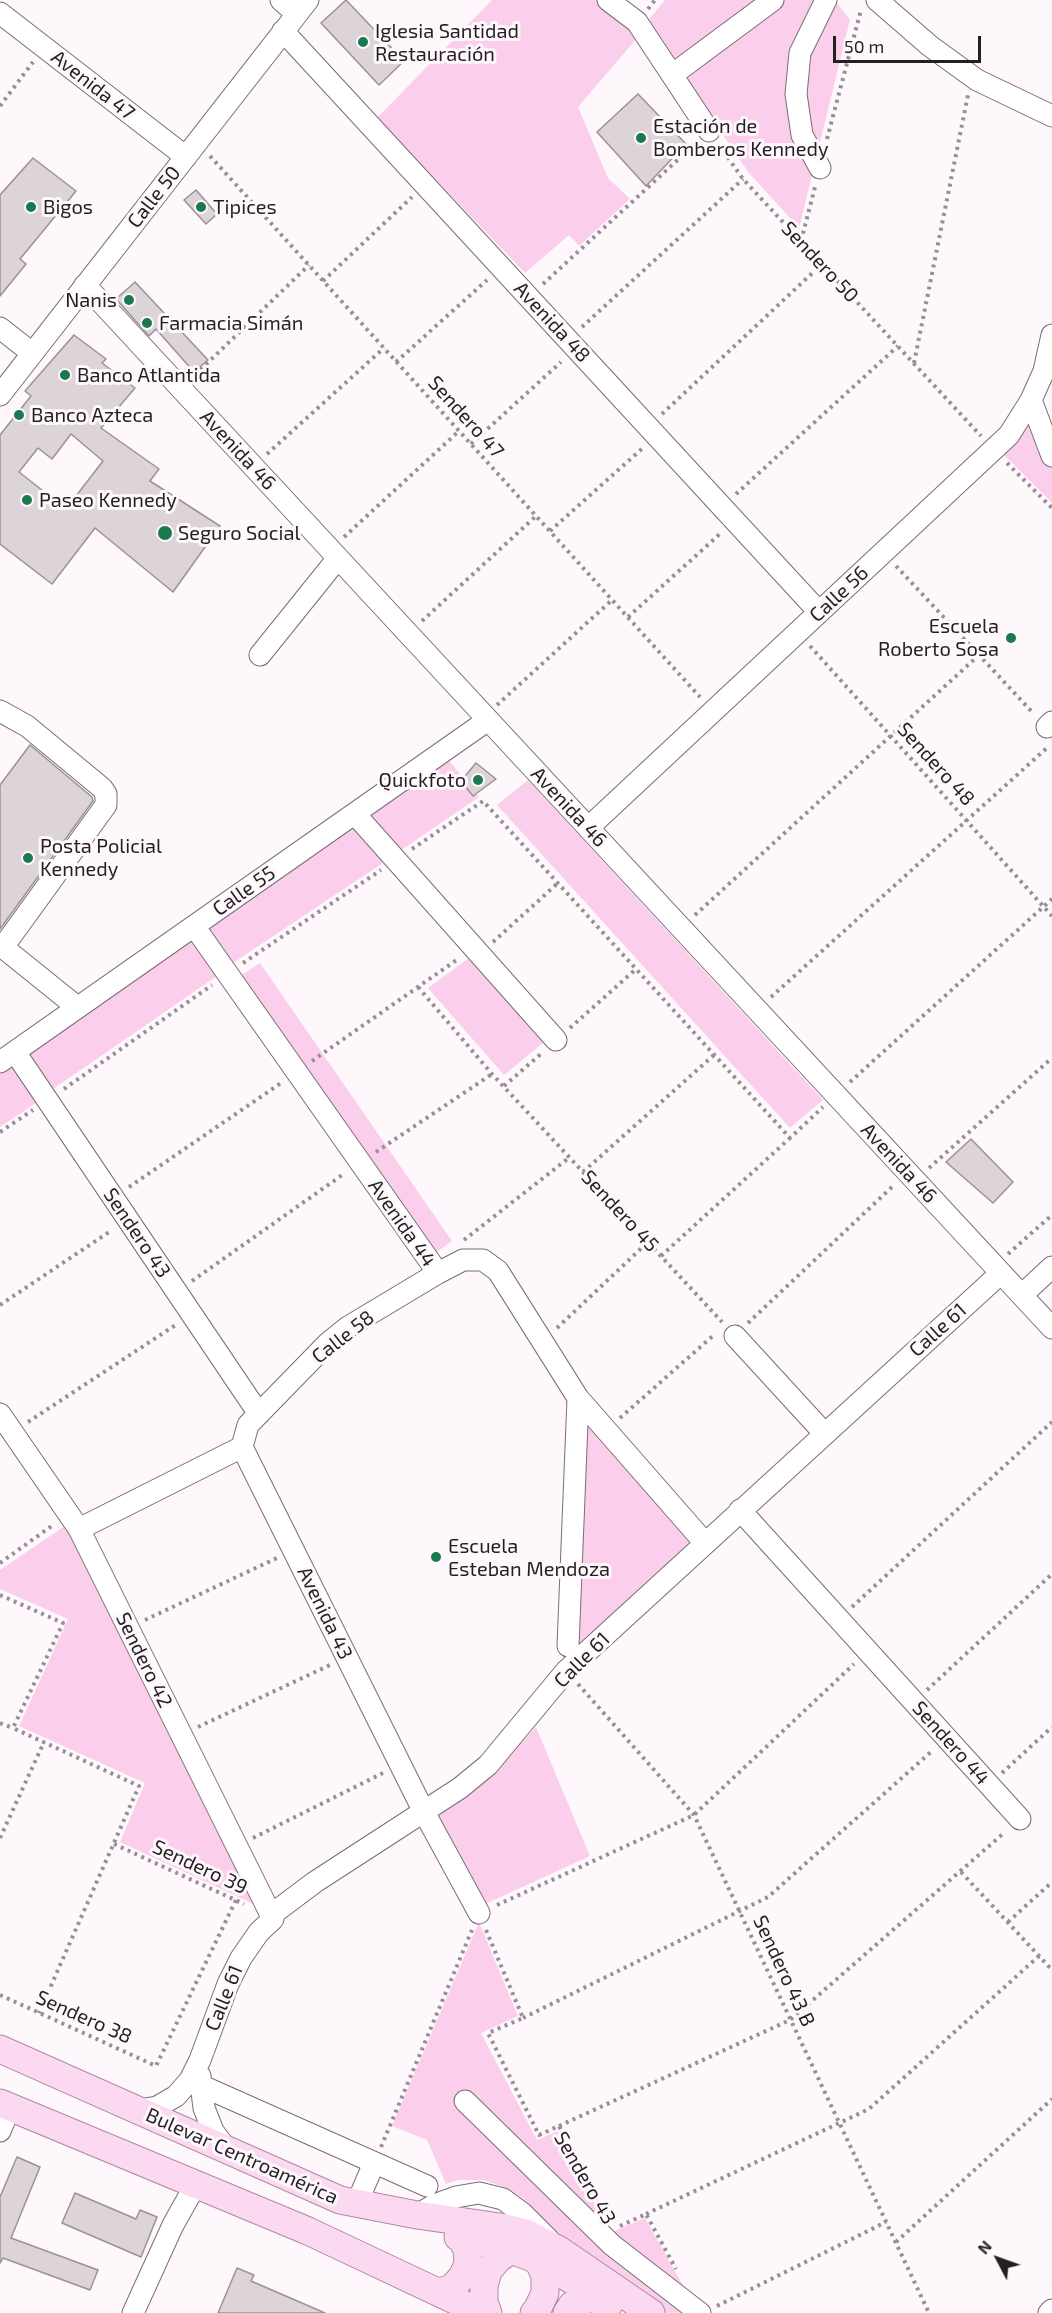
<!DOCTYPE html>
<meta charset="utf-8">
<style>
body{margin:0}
#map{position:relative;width:1052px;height:2313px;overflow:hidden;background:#fef7fc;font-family:"Exo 2",sans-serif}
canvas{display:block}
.north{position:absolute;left:968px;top:2229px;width:60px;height:60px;-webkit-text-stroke:4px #fef7fc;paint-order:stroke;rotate:311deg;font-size:16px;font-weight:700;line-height:24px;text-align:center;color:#231f22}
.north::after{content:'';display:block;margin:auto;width:21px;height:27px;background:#231f22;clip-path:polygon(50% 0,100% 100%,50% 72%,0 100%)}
.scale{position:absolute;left:833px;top:36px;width:148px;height:27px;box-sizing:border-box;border:3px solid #231f22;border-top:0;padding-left:8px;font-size:18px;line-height:21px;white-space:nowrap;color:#231f22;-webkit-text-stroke:4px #fef7fc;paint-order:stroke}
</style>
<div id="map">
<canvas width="1052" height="2313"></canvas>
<div class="north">N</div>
<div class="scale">50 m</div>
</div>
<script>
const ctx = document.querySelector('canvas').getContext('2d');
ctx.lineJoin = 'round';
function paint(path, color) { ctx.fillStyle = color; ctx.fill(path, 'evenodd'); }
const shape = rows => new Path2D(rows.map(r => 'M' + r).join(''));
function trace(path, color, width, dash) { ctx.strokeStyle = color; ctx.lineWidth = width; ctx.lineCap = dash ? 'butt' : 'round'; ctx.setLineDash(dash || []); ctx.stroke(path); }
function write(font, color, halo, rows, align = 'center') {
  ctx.font = font + ' "Exo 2",sans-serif'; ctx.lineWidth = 6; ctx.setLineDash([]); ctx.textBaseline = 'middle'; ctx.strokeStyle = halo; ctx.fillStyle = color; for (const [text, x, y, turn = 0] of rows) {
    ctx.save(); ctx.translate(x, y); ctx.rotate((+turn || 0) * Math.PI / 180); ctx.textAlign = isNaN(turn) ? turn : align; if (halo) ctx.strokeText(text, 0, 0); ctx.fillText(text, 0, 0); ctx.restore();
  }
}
paint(shape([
 [492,0,600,0,630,25,637,38,578,107,608,178,630,199,579,246,569,235,525,273,377,118],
 [665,0,835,0,850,20,799,228,749,173,646,23],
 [1031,411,1052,465,1052,503,1001,452],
 [446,757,479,797,397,853,362,815],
 [528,780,823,1100,790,1128,497,805],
 [352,822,389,859,230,965,202,927],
 [188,938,217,976,50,1091,25,1055],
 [473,955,549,1038,504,1075,428,988],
 [260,963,452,1241,432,1256,239,977],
 [16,1062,42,1099,0,1127,0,1072],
 [585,1418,696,1542,575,1653],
 [78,1517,260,1907,120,1842,145,1783,19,1726,68,1619,0,1589,0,1570],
 [536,1727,590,1856,481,1906,436,1817,496,1769],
 [479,1922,518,2016,481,2033,537,2140,558,2131,610,2233,645,2218,698,2312,661,2313,560,2240,524,2199,506,2188,484,2180,459,2180,446,2184,427,2140,392,2126]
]), '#fbcfec');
const building = shape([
 [346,0,404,61,379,85,321,23,346,0],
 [638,94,686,144,646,186,597,132,638,94],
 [33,158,76,191,20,259,26,264,0,296,0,195,33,158],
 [196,190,217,214,206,224,184,200,196,190],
 [135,282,208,360,194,372,156,329,149,336,116,299,135,282],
 [74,335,106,359,102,363,135,388,101,428,159,469,150,481,220,526,173,592,95,528,52,584,0,544,0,435,31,396,25,391,74,335],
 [71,434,103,461,66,509,19,472,38,448,52,459,71,434],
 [30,745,92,797,93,801,0,929,0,785,30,745],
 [476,763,496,779,473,796,461,781,476,763],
 [971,1139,1013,1182,993,1203,946,1162,971,1139],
 [17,2157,40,2167,11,2238,98,2270,90,2290,3,2258,0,2263,0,2197,17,2157],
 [75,2193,136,2219,140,2210,157,2217,141,2257,62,2223,75,2193],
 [237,2268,254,2275,251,2281,325,2313,218,2313,237,2268]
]);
paint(building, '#ddd4da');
trace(building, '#9b9298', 1.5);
const minor = shape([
 [281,0,297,14],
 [608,0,637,22,709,131],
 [877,0,930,46,977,80,1052,116],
 [0,13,186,157],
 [283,31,819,612],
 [672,75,773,0],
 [820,168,802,135,796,94,800,53,826,0],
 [85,285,1052,1328],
 [0,328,32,353],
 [0,395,308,0],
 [1031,400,1052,456],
 [260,655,338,558],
 [0,711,27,726,102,788,106,794,106,805,3,947],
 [1047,727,1052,722],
 [355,814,556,1040],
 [588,828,1009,435,1031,400,1044,371,1052,335],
 [194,926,438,1273,463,1260,483,1260,498,1271,578,1398,705,1543],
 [0,945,77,1007],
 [15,1052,259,1414],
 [0,1062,488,720],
 [438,1273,348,1327,327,1344,248,1425,242,1447,424,1812,479,1913],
 [1022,1295,1052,1267],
 [735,1336,824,1433],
 [0,1414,79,1529,271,1915],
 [740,1510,1020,1819],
 [79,1529,242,1447],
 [568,1646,578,1398],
 [200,2076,204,2108,213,2131,227,2150],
 [200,2085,427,2186],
 [465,2101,612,2245,700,2313],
 [138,2110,157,2107,176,2096,190,2080,200,2060,228,1984,241,1958,259,1932,273,1919,271,1915,315,1882,460,1788,488,1765,566,1671,1001,1273],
 [0,2131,10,2107],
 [357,2203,374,2163],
 [417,2215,434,2205,456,2197,479,2193,503,2199,522,2213,548,2239],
 [133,2313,173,2225,196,2184],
 [1049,2313,1052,2310]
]);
const major = shape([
 [0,2049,340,2200,417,2215,500,2227,526,2233,559,2250,651,2313],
 [0,2103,308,2231,482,2313],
 [458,2237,511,2250,538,2260,580,2285],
 [439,2292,452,2288,462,2277,468,2264,467,2249,460,2237],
 [488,2313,484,2302,484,2286,488,2271,498,2259,511,2250],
 [534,2313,538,2308,545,2293,545,2276,538,2260],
 [567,2313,572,2305,590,2298,609,2304]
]);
trace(minor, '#776f74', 23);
trace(major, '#ae89a2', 29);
trace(shape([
 [648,9,655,0],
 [0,106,33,62],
 [827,139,861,10],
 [719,145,743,179,981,436],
 [210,156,700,697],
 [801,241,815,187],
 [323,281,412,197],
 [543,284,696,143],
 [582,327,743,179],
 [396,362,487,280],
 [914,363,968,95],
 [195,375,309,265],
 [662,414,822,264],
 [471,444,561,362],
 [267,454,384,348],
 [1007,463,1052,508],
 [736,494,898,346],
 [550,531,643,448],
 [344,537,459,431],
 [896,566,1034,714],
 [628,617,721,533],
 [422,621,536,516],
 [810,646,1052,916],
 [497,705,612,600],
 [412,849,483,801,790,1138,823,1107],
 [695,915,979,655],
 [493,942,558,883],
 [243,963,381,870],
 [418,987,492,1074,722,1322],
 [771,997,1048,747],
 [570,1028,636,969],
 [312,1061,458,959],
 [850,1082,1052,899],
 [504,1086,542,1053],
 [64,1089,212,985],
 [0,1132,33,1110],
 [376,1152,492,1074],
 [929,1168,1052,1058],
 [583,1172,714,1055],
 [129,1187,281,1083],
 [464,1240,570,1157],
 [1008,1254,1052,1215],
 [661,1256,790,1138],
 [192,1281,345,1173],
 [0,1305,112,1230],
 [748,1323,893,1186],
 [557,1328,648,1242],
 [620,1418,715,1334],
 [28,1422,177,1324],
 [0,1563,53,1525],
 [0,1595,63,1623,13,1728,139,1786,39,2013],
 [852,1607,1052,1422],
 [145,1620,277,1558],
 [578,1684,694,1815,929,2313],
 [927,1690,1052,1574],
 [0,1723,13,1728],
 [198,1727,330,1665],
 [1002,1773,1052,1727],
 [0,1838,44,1742],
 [253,1838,383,1773],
 [114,1844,244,1904],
 [961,1872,1052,1970],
 [497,1905,694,1815,854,1664],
 [1008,1922,1052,1882],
 [486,1930,523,2018,488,2033,539,2135,559,2126,596,2200],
 [0,1995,156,2066,236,1900],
 [523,2018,768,1897,932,1751],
 [559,2126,790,2020,1005,1832],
 [381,2147,472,1930],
 [646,2214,869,2109,1039,1956],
 [620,2226,646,2214,676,2269],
 [896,2242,1052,2099],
 [717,2306,886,2222]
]), '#969094', 4, [3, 4.5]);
trace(minor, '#fff', 21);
trace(major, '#fbdaf1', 27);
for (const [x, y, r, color] of [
 [363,42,6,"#1c794f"],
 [641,138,6,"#1c794f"],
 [31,207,6,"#1c794f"],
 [201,207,6,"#1c794f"],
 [129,300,6,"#1c794f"],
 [147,323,6,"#1c794f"],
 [65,375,6,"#1c794f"],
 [19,415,6,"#1c794f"],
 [27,500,6,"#1c794f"],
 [165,533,8,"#1c794f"],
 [1011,638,6,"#1c794f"],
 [478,780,6,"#1c794f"],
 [28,858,6,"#1c794f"],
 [436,1557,6,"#1c794f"]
]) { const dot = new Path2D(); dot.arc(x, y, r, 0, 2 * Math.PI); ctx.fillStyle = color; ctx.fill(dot); trace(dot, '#fef7fc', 2); }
write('20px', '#231f22', '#fef7fc', [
 ["Iglesia Santidad",375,31],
 ["Restauración",375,54],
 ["Estación de",653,126],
 ["Bomberos Kennedy",653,149],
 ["Bigos",43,207],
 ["Tipices",213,207],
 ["Nanis",117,300,"right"],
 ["Farmacia Simán",159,323],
 ["Banco Atlantida",77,375],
 ["Banco Azteca",31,415],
 ["Paseo Kennedy",39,500],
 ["Seguro Social",178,533],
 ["Escuela",999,626,"right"],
 ["Roberto Sosa",999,649,"right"],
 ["Quickfoto",466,780,"right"],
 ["Posta Policial",40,846],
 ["Kennedy",40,869],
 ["Escuela",448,1546],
 ["Esteban Mendoza",448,1569]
], 'left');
write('20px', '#231f22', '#fef7fc', [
 ["Avenida 47",93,85,38],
 ["Calle 50",154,197,-52],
 ["Sendero 50",820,262,47],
 ["Avenida 48",552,322,47],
 ["Sendero 47",466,417,48],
 ["Avenida 46",238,450,47],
 ["Calle 56",839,594,-43],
 ["Sendero 48",936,764,48],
 ["Avenida 46",569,807,47],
 ["Calle 55",244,891,-35],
 ["Avenida 46",899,1163,47],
 ["Sendero 45",620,1211,47],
 ["Avenida 44",402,1223,55],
 ["Sendero 43",137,1233,56],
 ["Calle 61",938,1330,-42],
 ["Calle 58",343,1337,-38],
 ["Avenida 43",325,1613,64],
 ["Sendero 42",144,1660,64],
 ["Calle 61",582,1660,-45],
 ["Sendero 44",951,1743,48],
 ["Sendero 39",200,1867,25],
 ["Sendero 43 B",784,1971,65],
 ["Calle 61",224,1998,-68],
 ["Sendero 38",84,2017,24],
 ["Bulevar Centroamérica",242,2156,24],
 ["Sendero 43",585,2178,60]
]);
</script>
